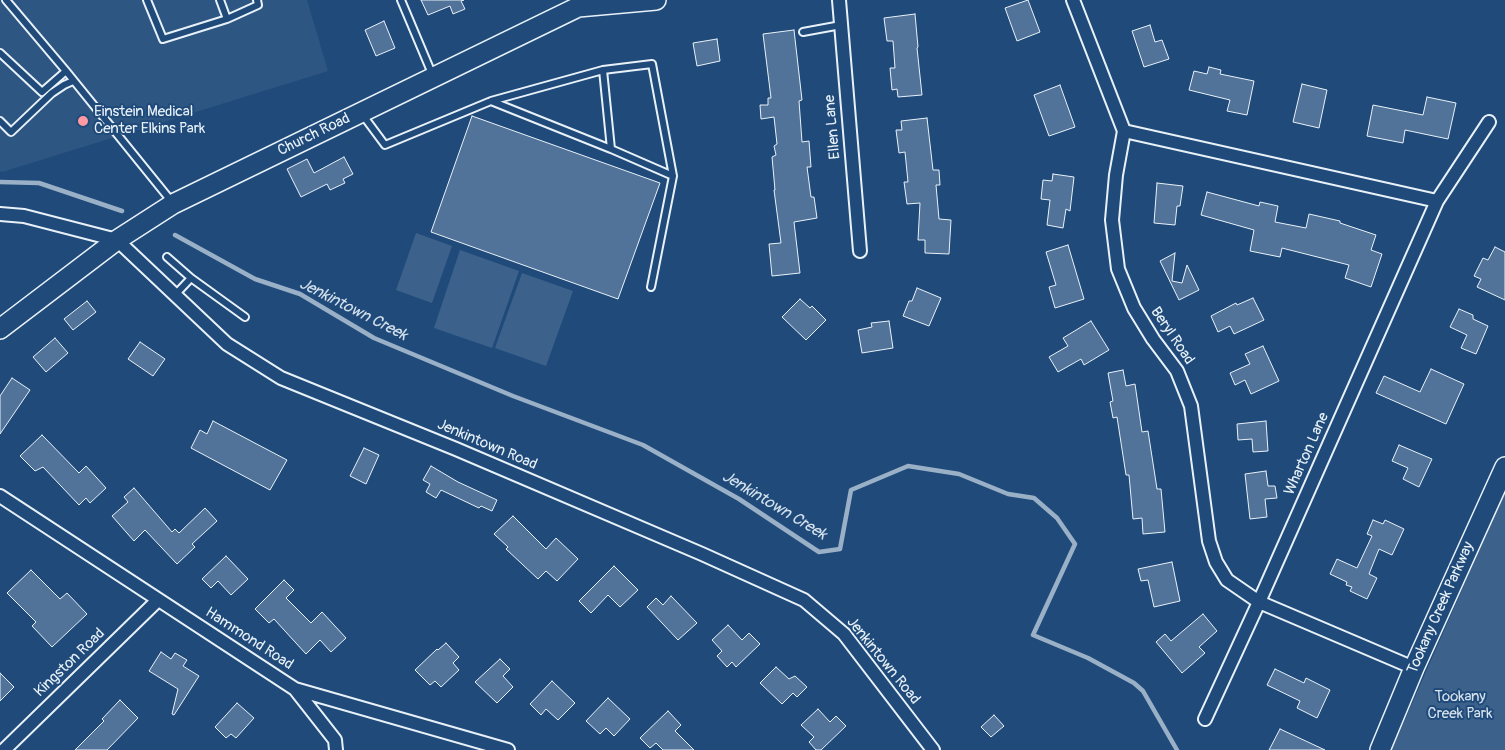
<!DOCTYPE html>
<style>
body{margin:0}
canvas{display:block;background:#1f4a7a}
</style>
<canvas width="1505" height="750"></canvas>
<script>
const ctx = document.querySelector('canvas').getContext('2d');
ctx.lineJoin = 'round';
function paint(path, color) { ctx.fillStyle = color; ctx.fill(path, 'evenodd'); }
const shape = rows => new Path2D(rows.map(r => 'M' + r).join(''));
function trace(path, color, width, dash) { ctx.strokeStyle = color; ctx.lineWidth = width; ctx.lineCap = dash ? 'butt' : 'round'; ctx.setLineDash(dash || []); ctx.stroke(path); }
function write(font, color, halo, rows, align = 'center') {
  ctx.font = font + ' Pangolin,sans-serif'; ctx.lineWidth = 4; ctx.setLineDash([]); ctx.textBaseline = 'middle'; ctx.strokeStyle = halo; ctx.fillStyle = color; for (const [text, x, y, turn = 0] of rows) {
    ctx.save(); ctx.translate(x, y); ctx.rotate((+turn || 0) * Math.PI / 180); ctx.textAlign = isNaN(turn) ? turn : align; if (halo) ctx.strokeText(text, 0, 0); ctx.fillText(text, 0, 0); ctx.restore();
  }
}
paint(shape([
 [0,0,307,0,328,71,2,172,0,171]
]), '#2e5683');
paint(shape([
 [416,233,452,246,432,303,396,290],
 [460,250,519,271,492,348,434,328],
 [522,273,573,291,546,366,495,348],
 [1505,492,1505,750,1391,750,1399,733]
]), '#3c628c');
trace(shape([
 [0,182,39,183,122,211],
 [175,235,255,279,300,294,374,338,513,396,643,445,739,499,819,552,840,549,851,490,908,466,959,474,1008,494,1034,498,1057,518,1075,544,1033,635,1088,658,1134,683,1143,691,1177,750]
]), '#9ab0c7', 4.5);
const building = shape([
 [421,0,464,0,461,1,465,9,453,14,450,6,428,15,421,0],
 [1028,0,1040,32,1017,41,1005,8,1028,0],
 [915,14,918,47,917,48,922,95,898,97,897,89,892,90,890,68,895,68,893,41,887,41,884,18,915,14],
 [384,21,395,48,376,56,365,30,384,21],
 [1150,25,1155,42,1162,40,1169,59,1144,67,1132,31,1150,25],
 [794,30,802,100,799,101,802,142,809,141,811,167,807,167,811,197,814,197,817,218,794,222,800,273,772,276,769,244,781,243,774,190,775,190,772,157,776,155,774,146,777,144,774,117,761,119,760,105,768,105,768,98,771,98,763,34,794,30],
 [717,39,720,61,697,66,693,43,717,39],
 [1209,67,1221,70,1220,74,1254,81,1247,115,1227,111,1230,100,1189,90,1194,71,1207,74,1209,67],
 [1302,84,1327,90,1319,128,1293,122,1302,84],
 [1060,85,1075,127,1049,136,1034,95,1060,85],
 [1427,97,1456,103,1448,139,1405,130,1403,143,1367,136,1373,105,1423,115,1427,97],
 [472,116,660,183,618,299,431,232,472,116],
 [927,118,933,170,939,170,940,185,936,185,939,219,951,220,949,254,925,253,925,240,918,240,920,203,907,204,904,182,908,182,905,152,899,153,896,130,902,130,901,121,927,118],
 [344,157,353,174,343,179,345,183,330,190,327,184,301,197,287,169,307,159,314,173,344,157],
 [1053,174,1074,177,1070,211,1066,209,1063,228,1047,225,1050,200,1041,199,1043,180,1052,181,1053,174],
 [1157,183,1183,186,1180,206,1177,206,1175,225,1154,223,1157,183],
 [1207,192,1259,206,1260,202,1278,206,1275,222,1306,228,1309,214,1340,221,1340,223,1376,235,1371,250,1382,254,1371,287,1345,278,1349,265,1282,248,1280,257,1250,251,1254,230,1201,215,1207,192],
 [1068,245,1084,299,1055,308,1049,287,1056,285,1046,252,1068,245],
 [1495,247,1505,252,1505,300,1477,287,1481,279,1474,276,1483,258,1488,260,1495,247],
 [1175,253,1172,281,1182,283,1187,265,1199,290,1179,300,1160,261,1175,253],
 [917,288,941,298,929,326,903,316,909,301,912,301,917,288],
 [1253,298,1264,320,1234,334,1230,326,1218,332,1211,316,1236,303,1237,305,1253,298],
 [800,299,810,308,812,306,826,320,806,340,782,317,800,299],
 [87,301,96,312,73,330,64,319,87,301],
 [1459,309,1473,315,1473,319,1488,326,1476,354,1461,348,1467,335,1450,327,1459,309],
 [889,321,893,348,862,353,858,330,872,327,871,323,889,321],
 [1091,321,1109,350,1084,365,1081,359,1058,372,1049,357,1068,346,1063,338,1091,321],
 [55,338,68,353,46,372,33,357,55,338],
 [140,342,165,359,153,376,128,359,140,342],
 [1263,346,1279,381,1251,394,1245,380,1235,385,1230,373,1250,364,1245,354,1263,346],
 [1431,369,1464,384,1446,424,1376,393,1384,376,1420,392,1431,369],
 [1123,370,1126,386,1135,384,1142,432,1148,431,1157,489,1161,489,1165,532,1143,534,1142,518,1133,519,1129,475,1126,475,1117,417,1113,418,1110,402,1113,401,1108,373,1123,370],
 [12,378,30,390,0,434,0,396,12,378],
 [213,421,287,460,270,490,191,448,200,430,207,434,213,421],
 [1266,421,1268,451,1253,452,1252,439,1238,440,1237,424,1266,421],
 [42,435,79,473,86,466,106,488,90,503,86,498,79,505,43,467,35,471,20,456,42,435],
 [1399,445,1432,459,1419,487,1403,479,1408,468,1392,461,1399,445],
 [364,448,379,455,366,484,350,476,364,448],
 [431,466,458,482,497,500,492,511,481,506,479,508,441,490,436,498,426,492,430,484,423,480,431,466],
 [1266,471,1268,486,1275,486,1277,498,1265,499,1267,517,1250,519,1245,474,1266,471],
 [134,488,172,532,175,529,179,533,205,508,217,521,192,544,195,547,177,564,145,530,134,541,112,516,128,502,124,497,134,488],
 [513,516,546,549,556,538,578,559,557,581,546,571,538,579,506,549,508,547,494,534,513,516],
 [1373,520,1383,524,1385,520,1404,529,1392,555,1379,549,1369,574,1377,578,1367,599,1350,591,1352,587,1346,585,1347,582,1330,574,1337,559,1357,568,1372,536,1367,534,1373,520],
 [226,556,248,579,231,595,218,581,211,588,202,579,226,556],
 [1172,562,1180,601,1154,607,1148,580,1141,581,1138,569,1172,562],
 [614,566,638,590,620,607,608,595,591,613,579,601,614,566],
 [31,570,60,599,67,593,87,614,52,647,32,626,36,622,7,593,31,570],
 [284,580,294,590,286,598,311,623,322,612,346,638,331,652,320,640,306,654,274,619,269,623,255,609,284,580],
 [671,596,697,623,678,640,647,607,656,598,663,605,671,596],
 [1203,614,1217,631,1199,647,1205,653,1182,673,1156,642,1165,634,1171,641,1203,614],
 [728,625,742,640,749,633,760,644,736,667,732,662,727,667,717,656,722,651,712,640,728,625],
 [446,643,459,657,453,663,459,670,441,687,435,681,430,685,415,670,437,649,438,650,446,643],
 [161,652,171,659,175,653,187,660,183,666,199,676,174,715,172,714,178,689,149,671,161,652],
 [500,659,510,669,503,676,513,687,497,703,475,682,500,659],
 [776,667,789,679,795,676,807,687,797,697,793,693,782,704,760,683,776,667],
 [1275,669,1304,683,1306,678,1330,690,1317,718,1297,708,1300,701,1267,685,1275,669],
 [0,673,14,687,0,701,0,673],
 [552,681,575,703,558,720,546,709,541,715,530,704,552,681],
 [608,698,630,719,614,736,606,728,600,734,586,721,608,698],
 [120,700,138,718,107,750,75,750,104,721,102,719,120,700],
 [237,703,254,718,236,738,231,734,226,738,215,727,237,703],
 [818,709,830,722,836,716,846,726,821,750,816,750,809,742,814,737,801,725,818,709],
 [668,711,681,725,675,731,694,750,663,750,656,743,650,748,640,738,668,711],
 [994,715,1004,726,991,737,981,727,994,715],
 [1280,729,1325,750,1269,750,1280,729]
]);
paint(building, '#517399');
trace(building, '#e8f1f8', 1);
const lane = shape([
 [6,0,66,71,172,202],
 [147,0,163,39,227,19,220,0],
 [401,0,433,76],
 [227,19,258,5,257,0],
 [803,32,841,25],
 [0,53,42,92,66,71],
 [603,70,611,149],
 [491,101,611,149,673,176],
 [362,114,385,145,491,101,603,70,652,64,673,176,651,287],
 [0,121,11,132,52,93,64,85,73,81],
 [167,257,191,278],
 [175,295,191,278,245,317]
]);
const street = shape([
 [839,0,860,251],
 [1073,0,1124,131,1116,175,1112,220,1118,269,1134,308,1153,339,1177,371,1191,406,1209,541,1216,562,1227,580,1259,602,1414,668],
 [1124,131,1437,201],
 [0,214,24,216,117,240,227,344,281,378,456,449,702,554,804,600,844,634,933,750],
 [0,496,295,689,508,750],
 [295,689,335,740,336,750],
 [1205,719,1259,602,1437,201,1489,122],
 [4,750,158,600]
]);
const secondary = shape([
 [0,329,117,240,173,204,578,7,656,0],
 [1380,750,1414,668,1505,467]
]);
trace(lane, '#e8f1f8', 10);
trace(street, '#e8f1f8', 16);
trace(secondary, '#e8f1f8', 22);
trace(lane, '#1f4a7a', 6);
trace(street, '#1f4a7a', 12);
trace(secondary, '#1f4a7a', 19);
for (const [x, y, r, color] of [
 [83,121,6,"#ff9aa2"]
]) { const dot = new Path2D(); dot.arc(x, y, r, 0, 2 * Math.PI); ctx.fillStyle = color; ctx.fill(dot); trace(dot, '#1f4a7a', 2); }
write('15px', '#e8f1f8', '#1f4a7a', [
 ["Einstein Medical",94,112],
 ["Center Elkins Park",94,129]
], 'left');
write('15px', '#e8f1f8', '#1f4a7a', [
 ["Ellen Lane",833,127,-95],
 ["Church Road",314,135,-26],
 ["Beryl Road",1172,336,56],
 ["Jenkintown Road",487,445,23],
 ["Wharton Lane",1307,454,-66],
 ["Tookany Creek Parkway",1441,608,-66],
 ["Hammond Road",249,639,33],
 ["Jenkintown Road",883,661,51],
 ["Kingston Road",70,663,-44]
]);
write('15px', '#d7e3ed', '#1f4a7a', [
 ["Tookany",1460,697],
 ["Creek Park",1460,714]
]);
write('italic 16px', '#d4e1ec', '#1f4a7a', [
 ["Jenkintown Creek",353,310,27],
 ["Jenkintown Creek",774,506,31]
]);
</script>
